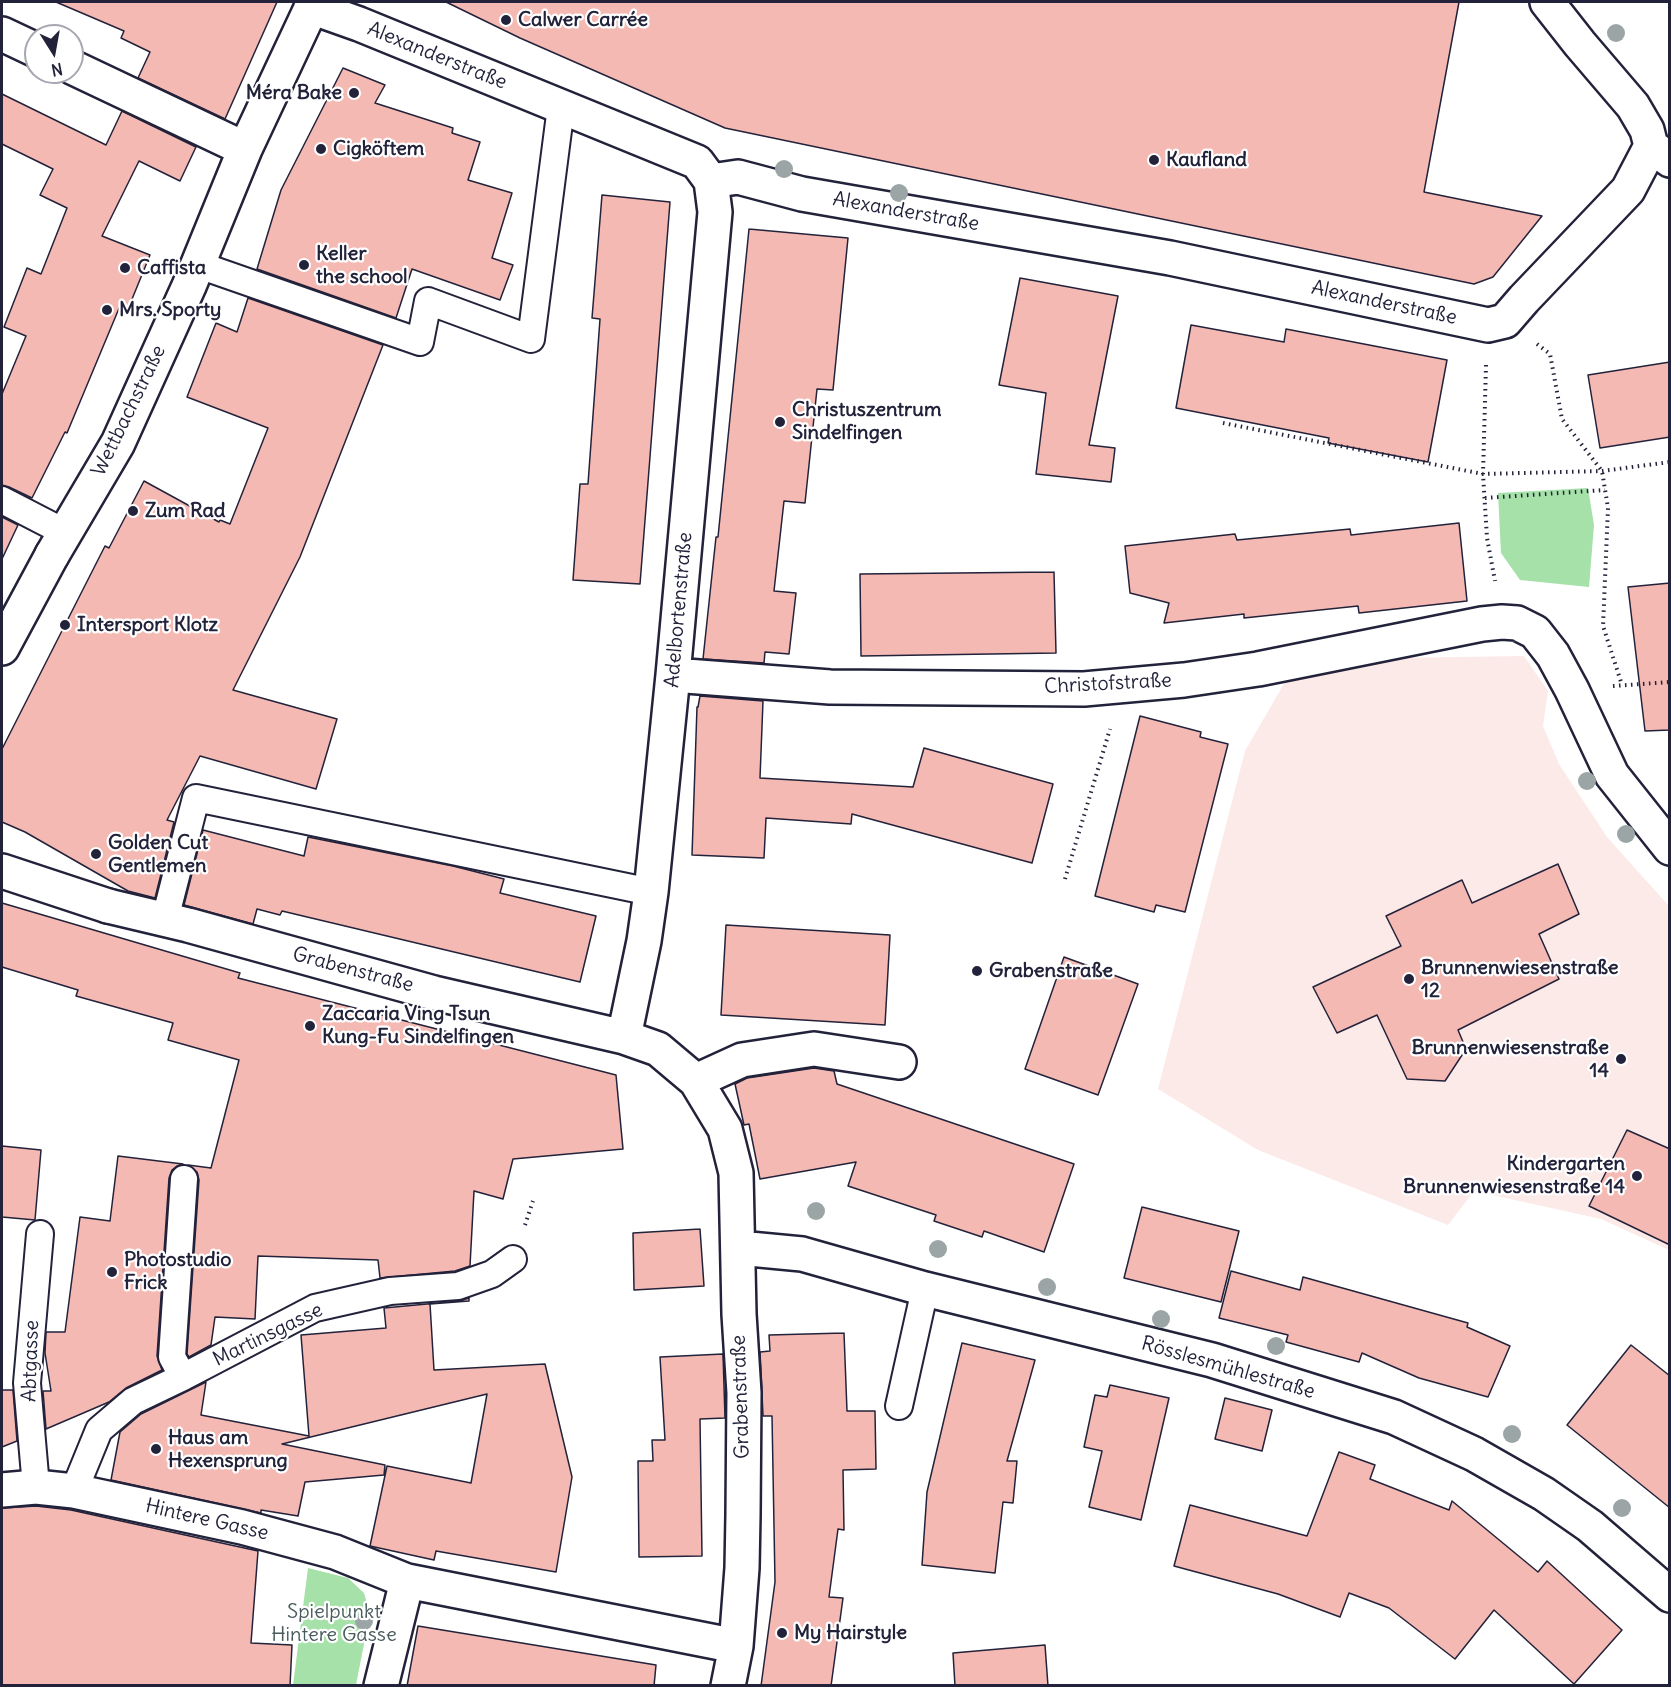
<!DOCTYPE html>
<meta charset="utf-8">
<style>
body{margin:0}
#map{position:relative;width:1671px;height:1687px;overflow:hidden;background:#fff;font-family:Delius,sans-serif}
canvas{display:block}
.frame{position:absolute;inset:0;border:3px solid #22223b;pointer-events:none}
.north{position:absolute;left:24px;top:24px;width:60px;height:60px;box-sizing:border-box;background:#fff;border:2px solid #a7a7b1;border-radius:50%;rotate:169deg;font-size:16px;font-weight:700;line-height:24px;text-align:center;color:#22223b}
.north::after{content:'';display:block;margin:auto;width:21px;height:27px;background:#22223b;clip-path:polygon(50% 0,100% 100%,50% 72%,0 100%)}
</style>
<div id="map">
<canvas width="1671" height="1687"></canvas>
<div class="frame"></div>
<div class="north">N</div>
</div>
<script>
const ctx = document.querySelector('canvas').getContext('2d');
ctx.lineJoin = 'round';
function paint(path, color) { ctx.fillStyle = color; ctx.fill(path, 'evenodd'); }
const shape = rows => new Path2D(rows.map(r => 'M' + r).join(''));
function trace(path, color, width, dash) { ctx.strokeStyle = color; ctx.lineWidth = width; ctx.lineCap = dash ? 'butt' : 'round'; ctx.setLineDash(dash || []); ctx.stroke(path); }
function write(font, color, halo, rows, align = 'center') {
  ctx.font = font + ' Delius,sans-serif'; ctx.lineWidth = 4.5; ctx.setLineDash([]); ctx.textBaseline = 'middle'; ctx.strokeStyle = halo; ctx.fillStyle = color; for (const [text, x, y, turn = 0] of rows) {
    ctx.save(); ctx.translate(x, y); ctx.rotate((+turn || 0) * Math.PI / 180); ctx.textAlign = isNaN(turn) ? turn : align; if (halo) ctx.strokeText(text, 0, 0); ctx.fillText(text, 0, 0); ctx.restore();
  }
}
paint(shape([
 [1524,656,1548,691,1543,726,1559,764,1607,837,1669,906,1669,1250,1601,1219,1474,1191,1448,1225,1258,1150,1158,1089,1245,751,1289,675,1395,658]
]), '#fceae8');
paint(shape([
 [1588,488,1594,525,1589,587,1520,580,1501,553,1498,493],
 [308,1568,348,1578,364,1593,370,1613,356,1685,293,1685]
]), '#a5e1a8');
const building = shape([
 [56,2,277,2,225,119,138,78,150,52,121,38,124,31,56,2],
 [446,2,1459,2,1424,192,1542,216,1493,277,1474,284,725,128,520,38,446,2],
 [343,68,385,85,375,103,453,128,452,133,480,142,468,180,512,193,492,258,513,265,500,300,412,269,396,318,257,269,281,190,343,68],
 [2,94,106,145,122,111,196,147,180,181,139,161,102,236,150,255,128,309,120,306,67,433,65,432,32,498,9,487,2,485,2,394,26,336,4,327,27,268,41,274,67,208,40,195,53,169,2,144,2,94],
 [602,195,670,202,640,584,573,580,580,484,588,484,600,319,592,318,602,195],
 [749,229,848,238,833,390,817,389,805,503,784,501,774,591,796,593,789,654,765,652,764,663,703,659,716,537,718,537,749,229],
 [1020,278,1118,296,1089,445,1115,448,1111,482,1036,474,1046,393,999,385,1020,278],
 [248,298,383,345,300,557,233,690,337,719,316,789,200,756,167,820,174,822,155,898,128,891,25,832,2,822,2,749,105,546,109,548,144,481,219,522,220,520,230,524,268,428,187,397,216,323,237,332,248,298],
 [1191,325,1284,342,1286,329,1447,360,1428,462,1328,443,1329,438,1176,408,1191,325],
 [1670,362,1670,437,1600,448,1588,375,1670,362],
 [2,517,18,525,2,559,2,517],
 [1459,523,1467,601,1359,613,1358,606,1244,618,1244,614,1164,623,1169,603,1130,593,1125,546,1235,534,1237,540,1350,529,1351,535,1459,523],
 [1054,572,1056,653,861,656,860,574,1054,572],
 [1670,583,1670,730,1645,731,1628,587,1670,583],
 [700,696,763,701,760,778,913,787,924,748,1053,784,1032,863,852,814,851,824,766,818,764,858,692,855,697,707,698,707,700,696],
 [1140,716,1201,732,1200,737,1228,744,1185,912,1156,905,1154,912,1095,896,1140,716],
 [203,830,304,856,308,837,453,866,504,879,500,893,596,916,580,982,282,911,280,915,257,909,253,924,184,905,203,830],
 [1558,864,1579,914,1539,934,1559,979,1458,1030,1466,1049,1445,1081,1407,1079,1377,1015,1337,1033,1313,987,1401,946,1386,916,1462,880,1472,903,1558,864],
 [2,903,240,973,238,978,616,1075,623,1149,513,1159,503,1199,474,1191,470,1266,455,1271,380,1278,378,1260,258,1256,255,1319,215,1317,211,1345,189,1357,187,1354,199,1180,197,1172,188,1165,211,1168,239,1060,168,1040,173,1023,76,996,78,990,2,967,2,903],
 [726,925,890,935,885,1025,721,1015,726,925],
 [1064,957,1138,984,1098,1095,1025,1069,1064,957],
 [814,1068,834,1071,837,1084,1074,1164,1044,1252,984,1231,982,1237,934,1221,936,1215,848,1186,856,1162,760,1179,749,1124,744,1125,735,1084,747,1078,814,1068],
 [1627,1130,1670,1149,1670,1245,1589,1206,1627,1130],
 [2,1146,41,1150,35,1220,2,1217,2,1146],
 [118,1156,183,1164,177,1166,172,1170,169,1178,157,1356,162,1370,126,1388,109,1402,46,1429,43,1391,51,1391,45,1353,46,1332,65,1332,80,1217,110,1221,118,1156],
 [1142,1207,1239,1231,1221,1302,1124,1278,1142,1207],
 [700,1229,704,1286,634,1290,633,1233,700,1229],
 [1231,1271,1300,1290,1303,1277,1468,1323,1467,1327,1510,1346,1488,1397,1419,1378,1362,1353,1359,1362,1286,1342,1288,1335,1219,1318,1231,1271],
 [469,1298,469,1301,430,1304,434,1370,545,1364,572,1477,556,1572,436,1551,434,1560,370,1546,387,1466,471,1483,487,1394,282,1444,385,1465,384,1475,305,1482,298,1516,261,1510,261,1513,111,1480,120,1432,141,1414,206,1382,201,1415,309,1436,301,1335,386,1328,384,1308,459,1301,469,1298],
 [844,1333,847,1411,875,1411,876,1469,843,1470,844,1530,838,1529,829,1597,843,1598,831,1686,761,1686,775,1582,772,1416,763,1416,760,1352,770,1351,769,1335,844,1333],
 [962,1343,1035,1360,1007,1461,1017,1461,1013,1503,1003,1502,995,1573,922,1565,927,1492,962,1343],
 [1631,1345,1670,1376,1670,1508,1567,1425,1631,1345],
 [723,1354,725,1418,700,1419,702,1556,639,1557,638,1461,653,1461,652,1440,665,1440,660,1357,723,1354],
 [1110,1385,1169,1398,1141,1520,1089,1507,1102,1451,1084,1447,1095,1395,1107,1397,1110,1385],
 [2,1390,13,1390,17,1441,2,1447,2,1390],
 [1225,1398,1272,1410,1262,1451,1215,1439,1225,1398],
 [1339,1452,1375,1465,1370,1479,1449,1510,1452,1501,1538,1572,1547,1561,1622,1630,1574,1684,1494,1610,1455,1659,1389,1608,1349,1593,1340,1617,1278,1594,1174,1566,1190,1505,1307,1536,1339,1452],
 [36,1506,71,1510,258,1551,251,1643,292,1645,290,1686,2,1686,2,1508,36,1506],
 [418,1626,656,1665,654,1686,407,1686,418,1626],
 [1045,1645,1048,1686,955,1686,953,1653,1045,1645]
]);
paint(building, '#f5b9b3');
trace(building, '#22223b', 1.5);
const service = shape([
 [196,264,420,342,428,301,531,339,561,107],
 [2,500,64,532],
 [165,919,196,798,651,892],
 [183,1377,172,1357,184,1179],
 [899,1406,925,1289],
 [36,1487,27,1383,40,1234],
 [74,1491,99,1430,133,1401,183,1377,315,1308,390,1291,458,1286,492,1274,513,1259]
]);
const pedestrian = shape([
 [2,648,52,555],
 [2,871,108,906]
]);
const minor = shape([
 [1547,2,1580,44,1633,106,1647,130,1651,146,1670,160],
 [311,7,359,24,697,162,711,181,715,212,673,675,651,892,644,941,624,1037],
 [2,34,36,50],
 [72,67,245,149],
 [711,181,738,177,802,194,1170,258,1488,325,1505,321,1524,299,1628,190,1651,146],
 [52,555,118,443,189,286,245,149,314,2],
 [673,675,830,687,1084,689,1184,680,1258,669,1482,624,1502,622,1517,623,1535,632,1553,655,1572,690,1612,775,1670,848],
 [108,906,188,925,434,993,624,1037,658,1049,696,1081,725,1129,736,1173,739,1314,744,1393,743,1515,742,1568,736,1646,728,1686],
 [696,1081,742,1060,814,1049,899,1062],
 [739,1248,802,1254,925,1289,1212,1360,1394,1417,1474,1454,1544,1494,1590,1526,1670,1595],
 [2,1490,36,1487,74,1491,242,1527,335,1552,407,1581,736,1646],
 [381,1686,407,1581]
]);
trace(service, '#22223b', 30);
trace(pedestrian, '#22223b', 38);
trace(minor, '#22223b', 38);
trace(shape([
 [1537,344,1550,354,1562,419,1602,471,1608,508,1603,626,1622,685],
 [1486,365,1483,474,1487,538,1495,581],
 [1223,423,1483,474,1602,471,1670,462],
 [1485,498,1605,490],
 [1613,686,1670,682],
 [1065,879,1110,729],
 [525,1225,533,1201]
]), '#22223b', 4, [1.5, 4.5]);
trace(service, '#fff', 26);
trace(pedestrian, '#fff', 33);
trace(minor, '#fff', 33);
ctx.fillStyle = '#9ba5a5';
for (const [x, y] of [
 [1616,33],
 [784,169],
 [899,193],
 [1587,781],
 [1626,834],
 [816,1211],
 [938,1249],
 [1047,1287],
 [1161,1319],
 [1276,1346],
 [1512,1434],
 [1622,1508],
 [364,1621]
]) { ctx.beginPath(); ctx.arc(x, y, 9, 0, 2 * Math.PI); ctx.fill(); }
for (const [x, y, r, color] of [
 [506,20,6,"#22223b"],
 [354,93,6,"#22223b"],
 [321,149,6,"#22223b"],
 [1154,160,6,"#22223b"],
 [304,265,6,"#22223b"],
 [125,268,6,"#22223b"],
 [107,310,6,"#22223b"],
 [780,422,6,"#22223b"],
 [133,511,6,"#22223b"],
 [65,625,6,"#22223b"],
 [96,854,6,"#22223b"],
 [977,971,6,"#22223b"],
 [1409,979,6,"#22223b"],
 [310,1026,6,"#22223b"],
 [1621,1059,6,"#22223b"],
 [1637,1176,6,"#22223b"],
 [112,1272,6,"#22223b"],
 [156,1449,6,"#22223b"],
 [782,1633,6,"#22223b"]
]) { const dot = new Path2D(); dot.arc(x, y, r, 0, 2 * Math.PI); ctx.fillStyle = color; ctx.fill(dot); trace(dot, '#fff', 2); }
write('bold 20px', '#22223b', '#fff', [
 ["Calwer Carrée",518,20],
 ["Méra Bake",342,93,"right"],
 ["Cigköftem",333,149],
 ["Kaufland",1166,160],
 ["Keller",316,254],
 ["the school",316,277],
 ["Caffista",137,268],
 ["Mrs. Sporty",119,310],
 ["Christuszentrum",792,410],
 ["Sindelfingen",792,433],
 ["Zum Rad",145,511],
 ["Intersport Klotz",77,625],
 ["Golden Cut",108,843],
 ["Gentlemen",108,866],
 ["Brunnenwiesenstraße",1421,968],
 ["12",1421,991],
 ["Grabenstraße",989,971],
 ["Zaccaria Ving Tsun",322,1014],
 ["Kung-Fu Sindelfingen",322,1037],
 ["Brunnenwiesenstraße",1609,1048,"right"],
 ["14",1609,1071,"right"],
 ["Kindergarten",1625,1164,"right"],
 ["Brunnenwiesenstraße 14",1625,1187,"right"],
 ["Photostudio",124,1260],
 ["Frick",124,1283],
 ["Haus am",168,1438],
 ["Hexensprung",168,1461],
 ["My Hairstyle",794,1633]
], 'left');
write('20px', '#22223b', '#fff', [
 ["Alexanderstraße",437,56,22],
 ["Alexanderstraße",906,212,10],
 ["Alexanderstraße",1384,303,12],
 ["Wettbachstraße",129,411,-64],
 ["Adelbortenstraße",679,610,-85],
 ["Christofstraße",1108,684,-3],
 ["Grabenstraße",353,970,15],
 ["Martinsgasse",268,1335,-26],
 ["Abtgasse",31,1361,-88],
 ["Rösslesmühlestraße",1228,1368,16],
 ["Grabenstraße",741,1397,-92],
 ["Hintere Gasse",207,1520,13]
]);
write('20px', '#495b5c', '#fff', [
 ["Spielpunkt",334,1612],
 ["Hintere Gasse",334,1635]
]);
</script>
